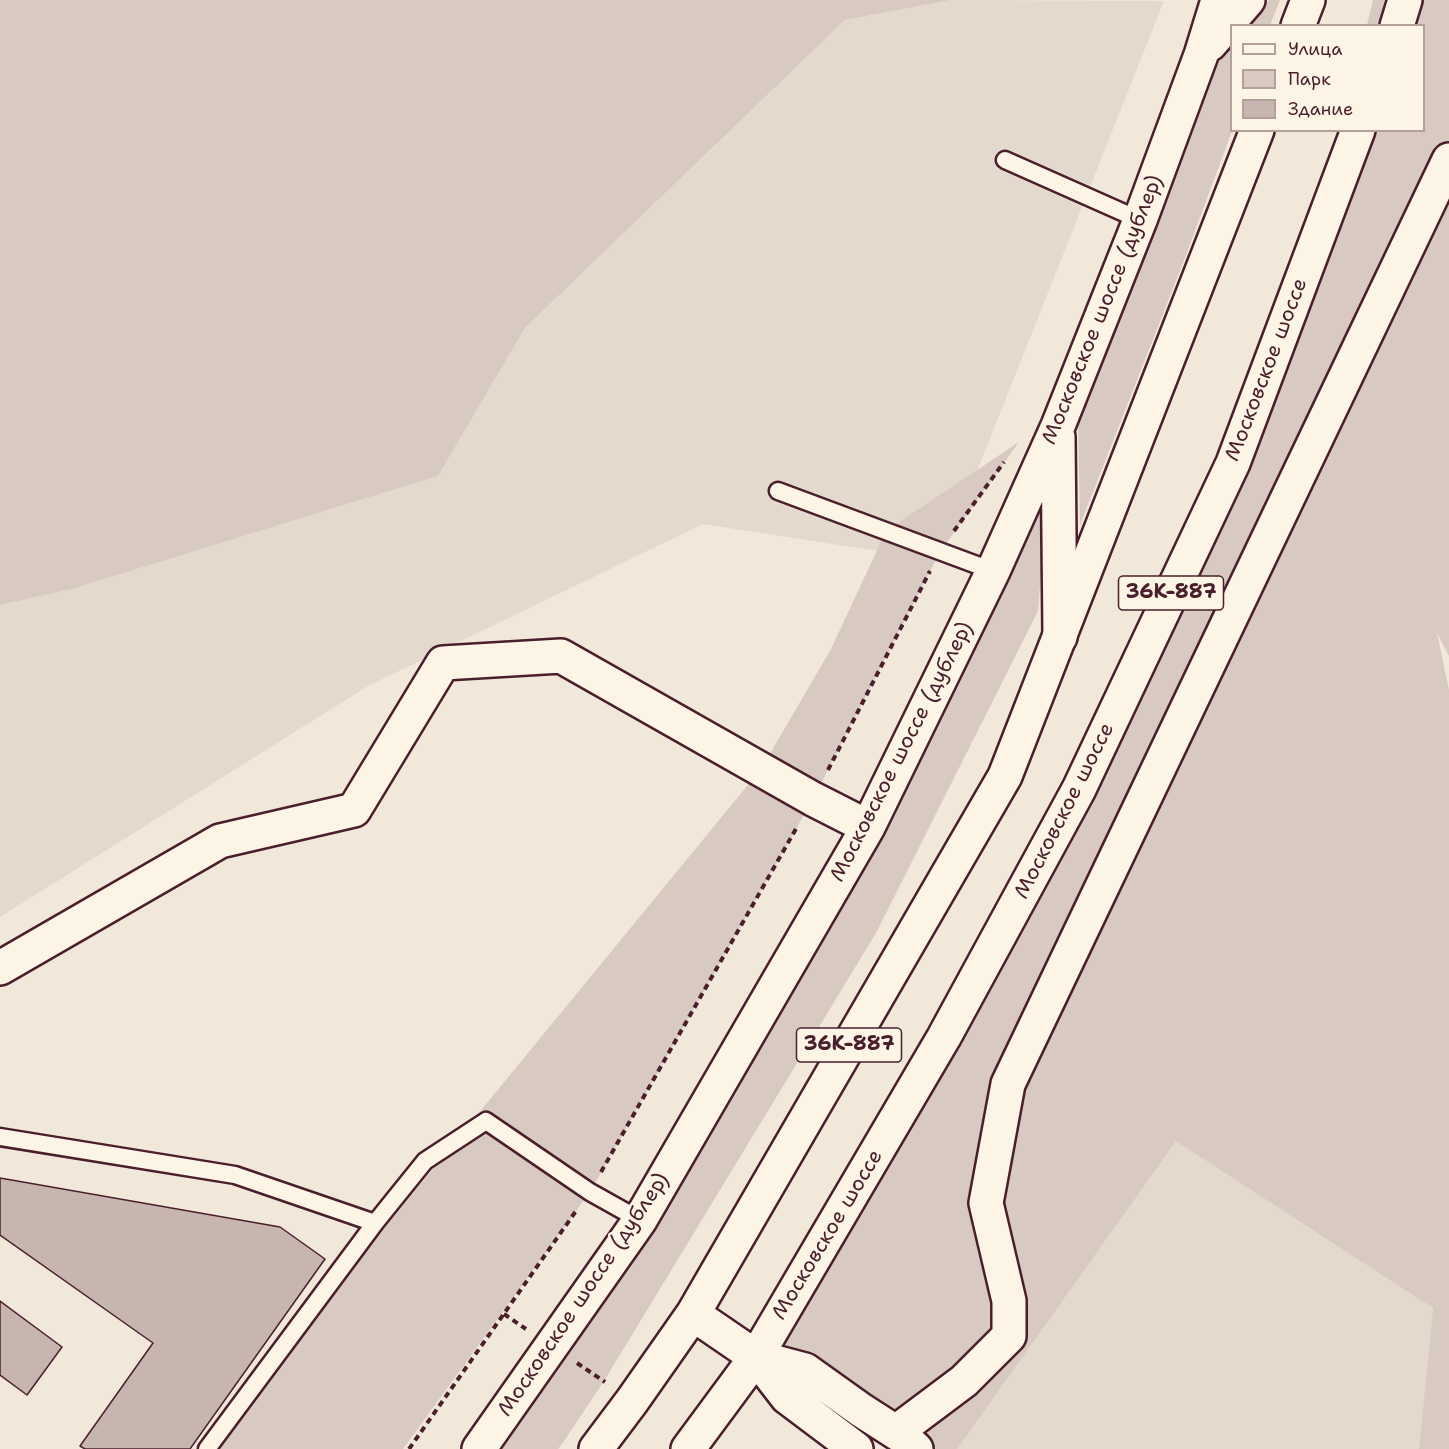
<!DOCTYPE html>
<meta charset="utf-8">
<style>
body{margin:0}
#map{position:relative;width:1449px;height:1449px;overflow:hidden;background:#f1e8da;font-family:"Shantell Sans",sans-serif}
canvas{display:block}
.legend{position:absolute;left:1230px;top:24px;width:195px;height:108px;box-sizing:border-box;background:#fcf5e5;border:2px solid #b59f9b;margin:0;padding:8px 10px;list-style:none;font-size:18px;color:#4a1f2b}
.legend li{display:flex;align-items:center;gap:12px;height:30px}
.legend b{width:30px;border:2px solid #b59f9b}
</style>
<div id="map">
<canvas width="1449" height="1449"></canvas>
<ul class="legend">
<li><b style="height:8px;background:#fcf5e5"></b>Улица</li>
<li><b style="height:16px;background:#d8cac0"></b>Парк</li>
<li><b style="height:16px;background:#c7b6af"></b>Здание</li>
</ul>
</div>
<script>
const ctx = document.querySelector('canvas').getContext('2d');
ctx.lineJoin = 'round';
function paint(path, color) { ctx.fillStyle = color; ctx.fill(path, 'evenodd'); }
const shape = rows => new Path2D(rows.map(r => 'M' + r).join(''));
function trace(path, color, width, dash) { ctx.strokeStyle = color; ctx.lineWidth = width; ctx.lineCap = dash ? 'butt' : 'round'; ctx.setLineDash(dash || []); ctx.stroke(path); }
function write(font, color, halo, rows, align = 'center') {
  ctx.font = font + ' "Shantell Sans",sans-serif'; ctx.lineWidth = 5; ctx.setLineDash([]); ctx.textBaseline = 'middle'; ctx.strokeStyle = halo; ctx.fillStyle = color; for (const [text, x, y, turn = 0] of rows) {
    ctx.save(); ctx.translate(x, y); ctx.rotate((+turn || 0) * Math.PI / 180); ctx.textAlign = isNaN(turn) ? turn : align; if (halo) ctx.strokeText(text, 0, 0); ctx.fillText(text, 0, 0); ctx.restore();
  }
}
paint(shape([
 [951,0,1164,1,977,471,891,553,703,524,368,686,0,917,0,605,72,589,438,476,525,328,845,20],
 [1178,1136,1433,1308,1419,1449,951,1449]
]), '#e4d9cd');
paint(shape([
 [0,0,951,0,845,20,525,328,438,476,72,589,0,605],
 [1269,0,1280,0,1270,25,1247,26],
 [1373,0,1449,0,1449,656,1437,633,1449,690,1449,1449,1419,1449,1433,1308,1176,1141,957,1449,903,1449,756,1357,944,1037,1294,299,1339,131,1424,130,1424,26,1367,25],
 [1231,43,1232,131,1183,263,1080,525,1078,414,1205,73],
 [1019,442,940,552,813,799,590,1192,403,1449,209,1449,249,1393,761,769,831,649,886,531],
 [1048,484,1038,611,876,933,604,1381,564,1441,558,1449,500,1449,623,1263]
]), '#d8cac0');
const building = shape([
 [0,1178,280,1227,325,1259,190,1449,85,1449,80,1446,153,1343,0,1235,0,1178],
 [0,1301,62,1347,27,1395,0,1375,0,1301]
]);
paint(building, '#c7b6af');
trace(building, '#4a1f2b', 1.5);
const service = shape([
 [1005,160,1140,220],
 [778,491,993,571],
 [0,1137,235,1175,375,1223],
 [207,1449,375,1223,425,1161,486,1121,590,1192,640,1220]
]);
const minor = shape([
 [1210,44,1248,0],
 [1058,437,1060,637],
 [0,968,220,841,354,810,443,663,561,656,813,799,868,827],
 [756,1357,805,1370,861,1410,903,1437,916,1449],
 [756,1357,787,1397,856,1449],
 [896,1432,964,1381,1009,1336,1009,1301,986,1203,1008,1084,1449,160],
 [479,1449,640,1220,868,827,993,571,1058,426,1140,220,1201,55,1218,0]
]);
const primary = shape([
 [1298,26,1308,0],
 [1397,26,1405,0],
 [693,1314,756,1357],
 [596,1449,632,1401,693,1314,1005,776,1257,130],
 [688,1449,756,1357,944,1037,1079,789,1233,463,1358,130]
]);
trace(service, '#4a1f2b', 21);
trace(minor, '#4a1f2b', 38);
trace(primary, '#4a1f2b', 38);
trace(shape([
 [954,531,1004,462],
 [828,770,930,571],
 [601,1172,797,827],
 [504,1314,526,1329],
 [577,1363,605,1382],
 [409,1449,576,1211]
]), '#4a1f2b', 4, [6, 4.5]);
trace(service, '#fcf5e5', 16);
trace(minor, '#fcf5e5', 33);
trace(primary, '#fcf5e5', 33);
for (const [x, y, w] of [
 [1171,593,105],
 [849,1045,105]
]) { const box = new Path2D(); box.roundRect(x - w / 2, y - 17, w, 34, 4.5); ctx.fillStyle = '#fcf5e5'; ctx.fill(box); trace(box, '#4a1f2b', 1.5); }
write('bold 20px', '#4a1f2b', null, [
 ["36К-887",1171,593],
 ["36К-887",849,1045]
]);
write('21px', '#4a1f2b', '#fcf5e5', [
 ["Московское шоссе (дублер)",1103,310,-68],
 ["Московское шоссе",1267,370,-69],
 ["Московское шоссе (дублер)",902,752,-63],
 ["Московское шоссе",1065,811,-63],
 ["Московское шоссе",828,1235,-59],
 ["Московское шоссе (дублер)",584,1295,-56]
]);
</script>
